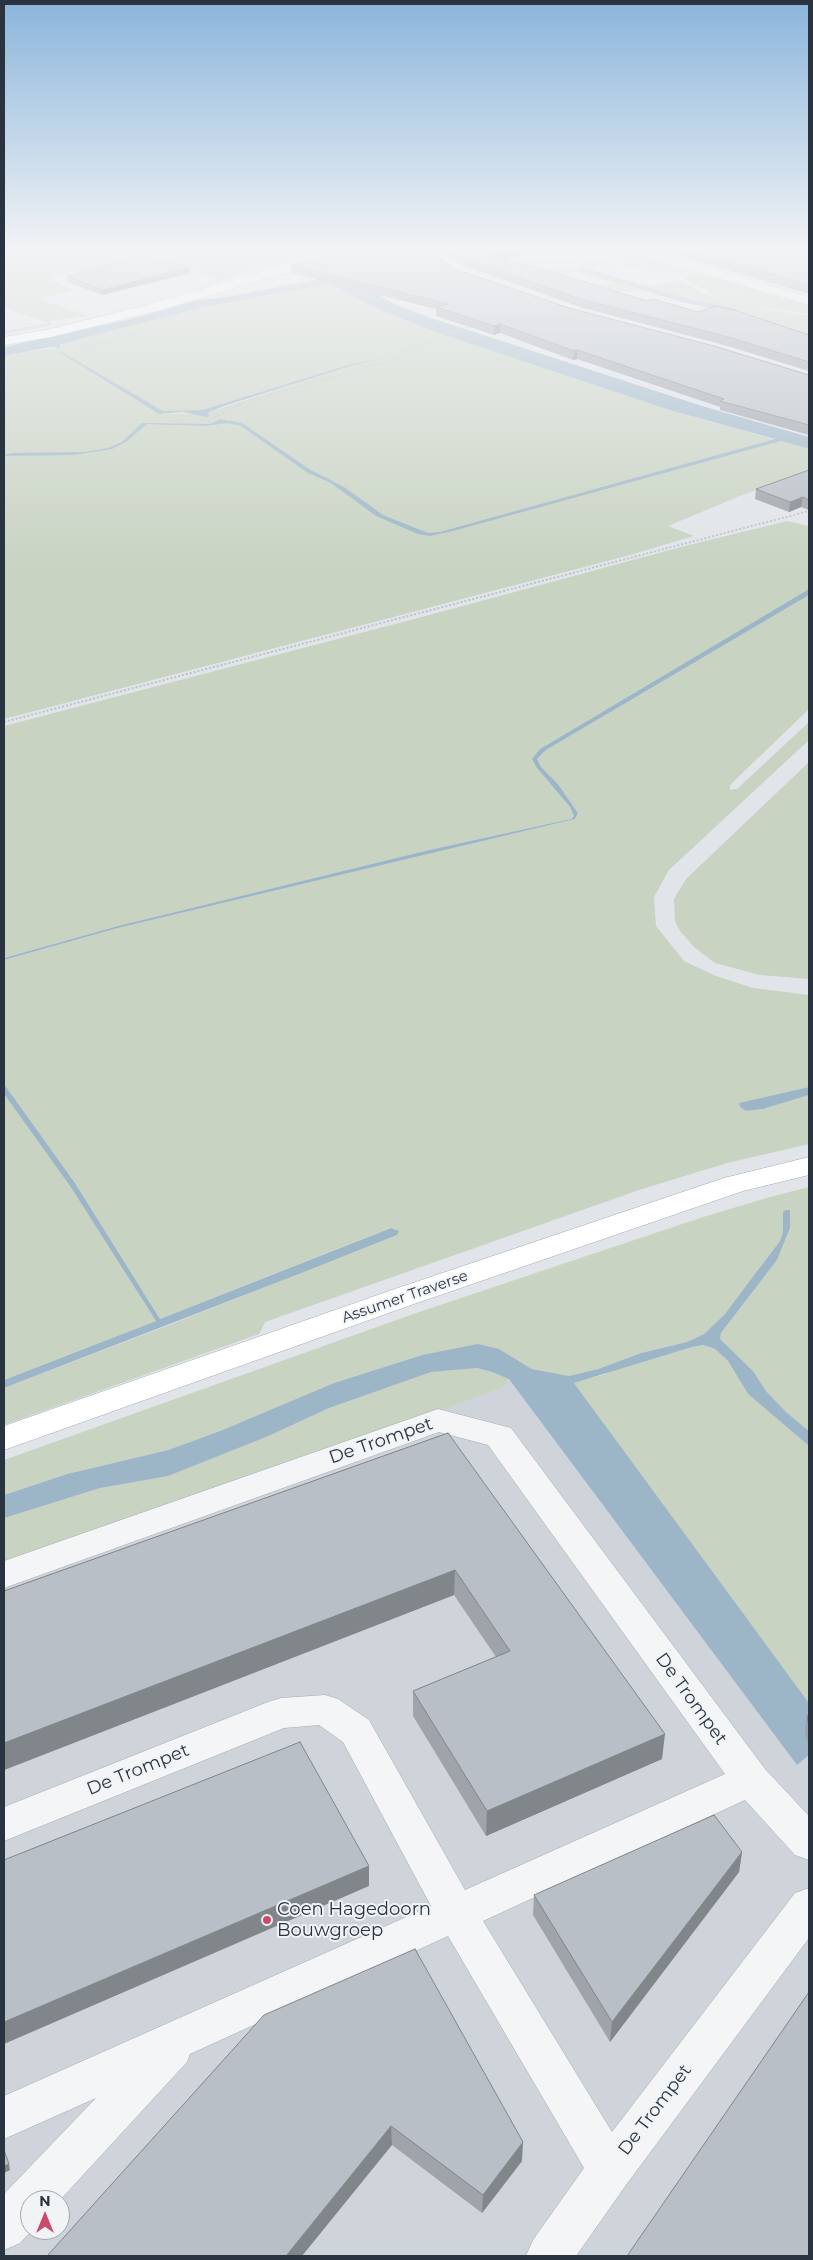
<!DOCTYPE html>
<style>
body{margin:0}
#map{position:relative;width:813px;height:2260px;overflow:hidden;background:#e1e5e9;font-family:Montserrat,sans-serif}
canvas{display:block}
.frame{position:absolute;inset:0;border:5px solid #2a3440;pointer-events:none}
.north{position:absolute;left:20px;top:2190px;width:50px;height:50px;box-sizing:border-box;background:#f0f4f6;border:1px solid #a1a7ad;border-radius:50%;rotate:0deg;font-size:14px;font-weight:700;line-height:20px;text-align:center;color:#2a3440}
.north::after{content:'';display:block;margin:auto;width:18px;height:22px;background:#c94b6b;clip-path:polygon(50% 0,100% 100%,50% 72%,0 100%)}
</style>
<div id="map">
<canvas width="813" height="2260"></canvas>
<div class="frame"></div>
<div class="north">N</div>
</div>
<script>
const ctx = document.querySelector('canvas').getContext('2d');
ctx.lineJoin = 'round';
function paint(path, color) { ctx.fillStyle = color; ctx.fill(path, 'evenodd'); }
const shape = rows => new Path2D(rows.map(r => 'M' + r).join(''));
function trace(path, color, width, dash) { ctx.strokeStyle = color; ctx.lineWidth = width; ctx.lineCap = dash ? 'butt' : 'round'; ctx.setLineDash(dash || []); ctx.stroke(path); }
function write(font, color, halo, rows, align = 'center') {
  ctx.font = font + ' Montserrat,sans-serif'; ctx.lineWidth = 4; ctx.setLineDash([]); ctx.textBaseline = 'middle'; ctx.strokeStyle = halo; ctx.fillStyle = color; for (const [text, x, y, turn = 0] of rows) {
    ctx.save(); ctx.translate(x, y); ctx.rotate((+turn || 0) * Math.PI / 180); ctx.textAlign = isNaN(turn) ? turn : align; if (halo) ctx.strokeText(text, 0, 0); ctx.fillText(text, 0, 0); ctx.restore();
  }
}
paint(shape([
 [459,1356,540,1382,809,1719,809,2256,4,2256,4,1511],
 [30,2200,60,2200,60,2230,30,2230]
]), '#cfd4db');
paint(shape([
 [4,251,307,251,313,253,312,251,316,251,319,252,208,284,205,283,216,279,159,256,112,268,50,275,51,280,74,290,38,299,89,316,49,321,53,325,4,334,4,331,48,323,4,307],
 [628,251,630,252,617,260,589,265,608,263,623,266,581,267,650,287,679,280,704,293,730,303,809,316,809,337,752,316,720,307,683,300,646,289,631,292,606,290,601,287,613,283,573,272,557,277,543,275,560,268,585,266,580,265],
 [635,253,693,270,668,274,655,273,626,266,620,261],
 [697,271,809,304,809,314,744,305,722,298,685,280,684,275],
 [330,284,382,311,438,333,666,409,809,449,809,471,740,496,668,526,694,536,630,555,4,719,4,356,43,349,55,349,65,343,203,307],
 [60,352,163,411,202,410,351,364,384,357,354,365,206,413,159,414],
 [787,521,809,526,809,589,540,749,533,759,537,768,570,807,574,816,571,819,429,850,118,926,4,958,4,726,422,617,681,547],
 [809,595,809,709,730,785,730,790,737,789,809,722,809,740,669,870,654,897,656,926,684,961,716,976,753,988,809,995,809,1087,740,1103,746,1111,763,1109,809,1095,809,1144,727,1163,639,1190,265,1322,259,1334,4,1425,4,1388,169,1325,397,1235,398,1231,390,1228,160,1319,75,1183,4,1084,4,960,118,928,575,819,578,813,558,784,541,767,537,759,546,750],
 [809,762,809,979,760,975,715,963,694,947,680,931,675,921,674,899,686,879],
 [4,1094,70,1186,156,1321,4,1380],
 [809,1187,809,1431,786,1412,766,1391,753,1371,719,1339,721,1333,777,1260,790,1228,783,1212,783,1232,780,1241,745,1287,725,1314,704,1334,687,1342,641,1353,598,1369,569,1376,532,1369,499,1349,422,1355,334,1383,220,1431,168,1450,67,1474,4,1495,4,1460,419,1312,700,1218,770,1197],
 [703,1345,715,1349,728,1361,748,1394,809,1446,809,1703,573,1382,603,1375,615,1369,692,1347],
 [477,1368,508,1378,504,1387,4,1569,4,1518,100,1488,168,1476,266,1437,329,1408,431,1372]
]), '#c8d3c2');
paint(shape([
 [339,275,373,291,392,303,431,318,702,406,809,437,809,449,781,441,453,531,430,536,418,534,376,516,331,483,308,473,241,426,228,423,205,426,147,424,127,441,112,449,74,455,4,456,4,455,12,453,86,452,108,448,122,442,142,423,210,424,220,419,242,423,309,469,344,487,383,515,428,533,440,532,775,439,666,409,438,333,382,311,330,284,203,307,65,343,60,345,60,348,50,347,4,356,4,347,131,319,199,300,227,297],
 [59,352,62,352,163,411,202,410,351,364,388,357,354,365,224,406,207,413,210,416,206,417,183,412,159,414],
 [809,589,809,595,546,750,537,759,541,767,558,784,578,813,575,819,118,928,4,960,4,958,118,926,429,850,571,819,574,816,570,807,537,768,532,759,540,749],
 [4,1084,75,1183,160,1319,391,1228,399,1231,397,1235,304,1272,4,1388,4,1380,156,1321,70,1186,4,1094],
 [809,1087,809,1095,763,1109,746,1111,740,1107,739,1103],
 [786,1210,790,1210,790,1228,777,1260,721,1333,720,1339,753,1371,766,1391,786,1412,809,1431,809,1446,748,1394,728,1361,715,1349,703,1345,692,1347,574,1383,809,1703,809,1755,797,1765,509,1379,492,1372,477,1368,431,1372,329,1408,266,1437,168,1476,100,1488,4,1518,4,1495,67,1474,168,1450,220,1431,334,1383,422,1355,478,1344,499,1349,532,1369,569,1376,598,1369,641,1353,687,1342,704,1334,725,1314,745,1287,780,1241,783,1232,783,1212]
]), '#9db6c7');
trace(shape([
 [582,269,683,300,734,311]
]), '#9db6c7', 4.5);
const minor = shape([
 [424,251,438,251,463,268,492,279,494,282,487,286,453,274,424,251],
 [635,251,654,251,809,297,809,305,636,254,635,251],
 [438,1409,511,1428,765,1769,809,1816,809,1860,795,1855,745,1800,483,1921,612,2132,795,1893,809,1888,809,1938,626,2185,576,2256,526,2256,533,2240,584,2168,448,1936,190,2054,187,2062,60,2200,30,2200,30,2230,32,2230,20,2243,4,2250,4,2194,96,2098,4,2139,4,2096,431,1906,343,1742,319,1725,284,1728,4,1841,4,1807,268,1702,281,1698,325,1695,338,1699,369,1720,465,1890,725,1774,488,1445,439,1432,4,1588,4,1561,438,1409]
]);
const major = shape([
 [332,251,351,251,350,254,157,311,51,337,4,345,4,337,51,329,147,305,332,251],
 [809,1157,809,1175,743,1191,414,1304,4,1450,4,1426,392,1290,724,1178,809,1157]
]);
trace(minor, '#a6acb3', 1);
trace(major, '#a1aab4', 1);
trace(shape([
 [214,251,242,261],
 [554,274,580,266,599,264,617,263,628,267],
 [711,294,727,301,757,308],
 [82,348,136,334],
 [208,421,242,403,396,359,401,356,399,352,435,341,445,335,473,325],
 [4,722,809,511]
]), '#bfc3c7', 2, [2, 2]);
paint(minor, '#f3f5f7');
paint(major, '#fff');
paint(shape([
 [441,251,534,251,504,259,647,301,698,312,809,335,809,371,724,345,580,307,464,266],
 [663,251,809,251,809,294],
 [291,265,452,268,569,308,809,375,809,435,720,410,720,407,577,359,573,360,500,333,494,335,436,316,436,309,291,273],
 [190,273,102,295,68,282,67,276],
 [809,470,809,510,801,507,789,512,755,499,756,489],
 [448,1433,662,1759,486,1836,413,1716,413,1691,496,1657,454,1595,4,1770,4,1591],
 [809,1714,809,1742,806,1739,805,1730,807,1716],
 [742,1852,739,1872,610,2042,533,1915,534,1895],
 [264,2015,522,2161,482,2213,392,2145]
]), '#9ea4aa');
paint(shape([
 [506,251,534,251,488,264,488,256],
 [190,267,190,273,102,295,102,290],
 [500,324,500,333,494,335,494,326],
 [577,350,577,359,573,360,574,351],
 [803,497,801,507,789,512,790,502],
 [455,1570,454,1595,4,1770,4,1743],
 [665,1734,662,1759,486,1836,487,1811],
 [742,1852,739,1872,610,2042,612,2022],
 [369,1866,369,1886,4,2044,4,2022],
 [391,2126,392,2145,302,2256,286,2256],
 [523,2142,522,2161,482,2213,483,2195],
 [9,2164,10,2170,4,2173,4,2166]
]), '#81868b');
const building = shape([
 [343,251,431,251,452,268,569,308,714,346,809,375,809,425,720,401,724,399,577,350,574,351,500,324,494,326,436,307,448,304,291,265,343,251],
 [453,251,506,251,488,256,532,266,647,301,653,299,698,312,716,306,734,310,809,335,809,362,725,336,580,299,464,258,453,251],
 [691,251,809,251,809,285,691,251],
 [143,255,190,267,102,290,67,276,143,255],
 [809,470,809,500,803,497,790,502,756,489,809,470],
 [448,1433,665,1734,487,1811,413,1691,510,1651,455,1570,4,1743,4,1591,448,1433],
 [809,1714,809,1726,807,1716,809,1714],
 [300,1742,369,1866,4,2022,4,1860,300,1742],
 [714,1815,742,1852,612,2022,534,1895,714,1815],
 [415,1949,523,2142,483,2195,391,2126,286,2256,47,2256,264,2015,415,1949],
 [809,1992,809,2256,627,2256,809,1992],
 [4,2150,9,2164,4,2166,4,2150]
]);
paint(building, '#b8bfc6');
trace(building, '#81868b', 1);
const sky = ctx.createLinearGradient(0, 0, 0, 567);
sky.addColorStop(0, '#8ab5db');
sky.addColorStop(0.44, '#f2f3f5');
sky.addColorStop(1, '#f2f3f500');
ctx.fillStyle = sky;
ctx.fillRect(0, 0, 813, 567);
for (const [x, y, r, color] of [
 [267,1920,5,"#c94b6b"]
]) { const dot = new Path2D(); dot.arc(x, y, r, 0, 2 * Math.PI); ctx.fillStyle = color; ctx.fill(dot); trace(dot, '#f0f4f6', 2); }
write('15px', '#2a3440', '#f0f4f6', [
 ["Assumer Traverse",405,1297,-19]
]);
write('18px', '#2a3440', '#f0f4f6', [
 ["De Trompet",381,1441,-19],
 ["De Trompet",691,1699,54],
 ["De Trompet",138,1770,-22],
 ["De Trompet",655,2110,-53]
]);
write('18px', '#2a3440', '#f0f4f6', [
 ["Coen Hagedoorn",277,1910],
 ["Bouwgroep",277,1931]
], 'left');
</script>
